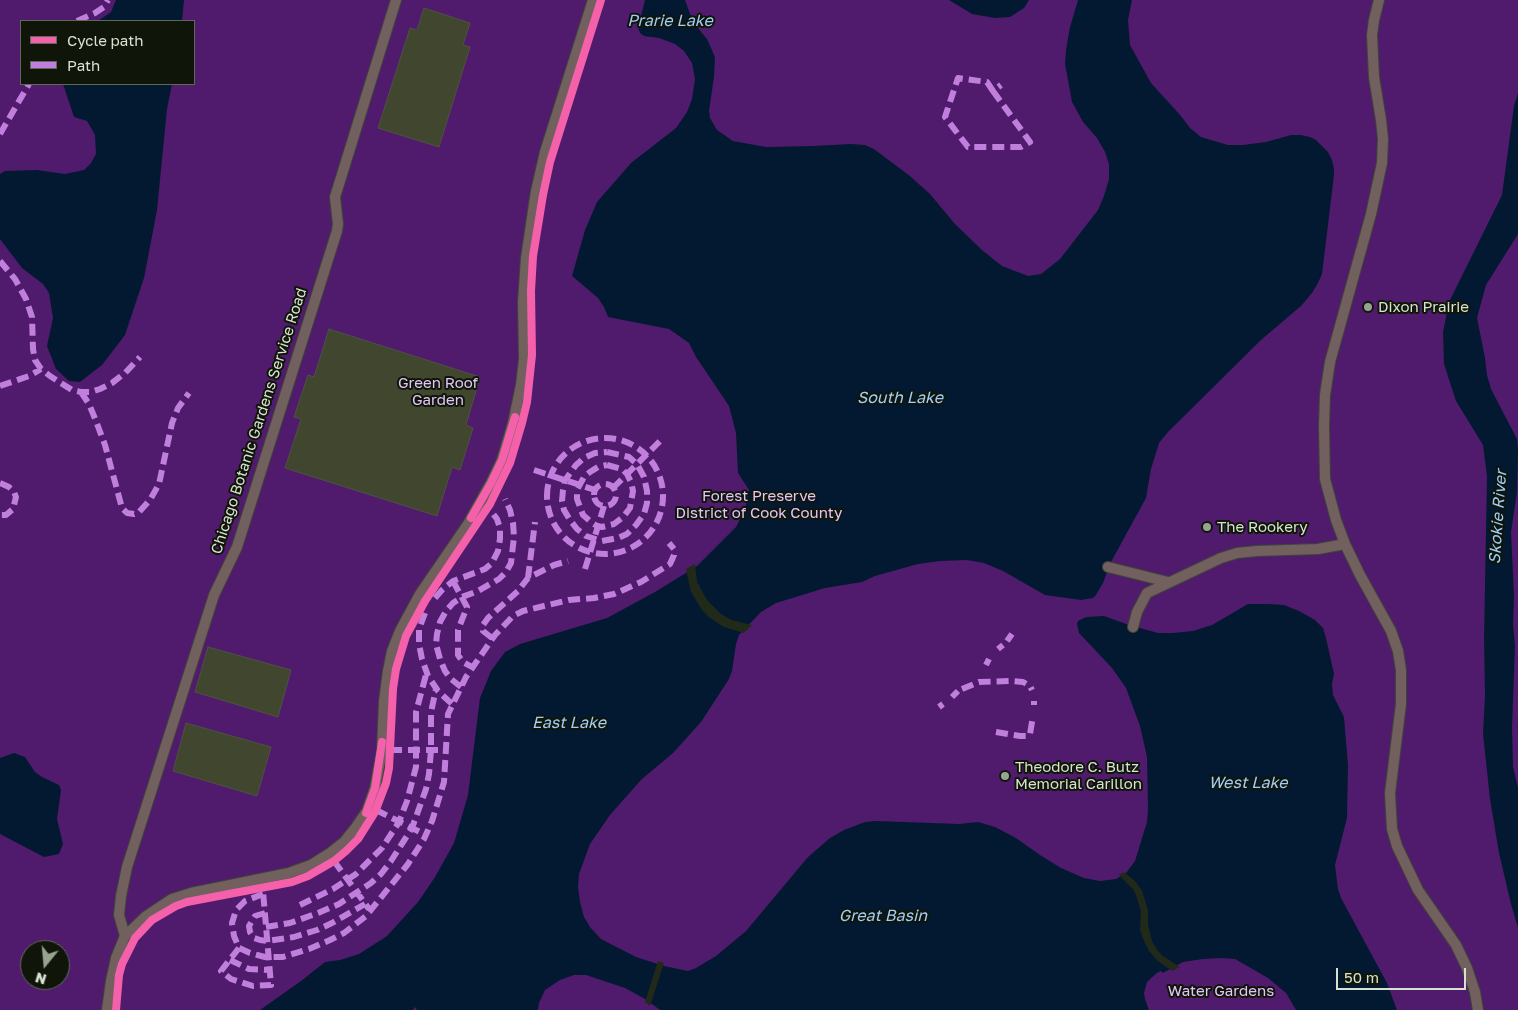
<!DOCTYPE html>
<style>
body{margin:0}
#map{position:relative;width:1518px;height:1010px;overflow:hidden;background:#212a19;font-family:"Golos Text",sans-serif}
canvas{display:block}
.legend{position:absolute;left:20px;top:20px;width:175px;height:65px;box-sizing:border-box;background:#0f1609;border:1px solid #5f6859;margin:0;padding:6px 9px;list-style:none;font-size:15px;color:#d8e2d0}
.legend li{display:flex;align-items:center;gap:10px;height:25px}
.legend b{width:25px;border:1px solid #5f6859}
.north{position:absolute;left:20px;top:940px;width:50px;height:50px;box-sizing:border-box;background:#0f1609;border:1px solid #5f6859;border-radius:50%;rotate:197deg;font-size:14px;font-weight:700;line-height:20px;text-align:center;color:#d8e2d0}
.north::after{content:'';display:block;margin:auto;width:18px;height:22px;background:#98a290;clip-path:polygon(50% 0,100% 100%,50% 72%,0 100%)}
.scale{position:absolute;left:1336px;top:968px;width:130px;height:22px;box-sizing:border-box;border:2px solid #d8e2d0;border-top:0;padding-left:6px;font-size:15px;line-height:18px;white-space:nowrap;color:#d8e2d0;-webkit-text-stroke:4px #0f1609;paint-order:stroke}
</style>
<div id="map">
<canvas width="1518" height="1010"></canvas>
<ul class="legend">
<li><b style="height:6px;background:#f560ab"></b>Cycle path</li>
<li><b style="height:6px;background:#c07fdc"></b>Path</li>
</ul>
<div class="north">N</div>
<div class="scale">50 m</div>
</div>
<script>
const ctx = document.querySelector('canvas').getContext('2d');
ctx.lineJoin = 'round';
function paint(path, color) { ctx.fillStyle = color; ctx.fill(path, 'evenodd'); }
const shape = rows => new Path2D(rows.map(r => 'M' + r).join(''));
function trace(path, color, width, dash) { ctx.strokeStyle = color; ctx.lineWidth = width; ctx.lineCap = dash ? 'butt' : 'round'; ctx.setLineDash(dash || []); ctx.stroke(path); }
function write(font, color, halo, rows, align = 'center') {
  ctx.font = font + ' "Golos Text",sans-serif'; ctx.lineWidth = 4; ctx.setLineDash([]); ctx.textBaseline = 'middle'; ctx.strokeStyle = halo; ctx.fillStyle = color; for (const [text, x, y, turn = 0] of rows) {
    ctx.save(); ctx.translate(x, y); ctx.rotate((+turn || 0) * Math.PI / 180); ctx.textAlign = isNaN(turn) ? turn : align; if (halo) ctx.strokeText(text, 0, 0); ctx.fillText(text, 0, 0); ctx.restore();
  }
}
paint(shape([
 [0,0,1518,0,1518,1010,0,1010],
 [21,21,194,21,194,84,21,84],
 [30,950,60,950,60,980,30,980]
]), '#511b6d');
paint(shape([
 [116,0,184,0,182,21,98,21,111,12],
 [645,0,685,0,693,22,707,39,715,57,714,77,709,111,710,118,717,130,733,141,766,147,813,146,851,144,865,145,874,149,910,176,930,194,955,224,982,250,1002,266,1028,276,1041,274,1060,259,1098,210,1104,196,1109,179,1109,164,1105,152,1097,138,1083,122,1072,102,1068,80,1065,64,1066,50,1070,27,1078,0,1132,0,1128,20,1130,45,1151,83,1181,116,1190,128,1201,137,1228,145,1243,145,1266,142,1291,135,1301,135,1310,137,1316,140,1328,152,1332,160,1334,169,1334,175,1322,274,1318,283,1312,293,1301,306,1261,340,1168,432,1159,443,1151,469,1146,498,1111,562,1103,583,1096,595,1093,598,1081,600,1045,595,1003,571,984,563,967,560,940,561,918,564,875,576,862,582,825,588,776,603,761,612,739,635,736,644,732,671,729,679,701,722,673,753,642,779,625,798,610,815,590,844,579,874,578,887,580,902,584,917,590,927,601,939,636,957,664,966,688,971,696,968,716,956,746,931,808,857,830,838,844,830,865,822,876,821,959,824,978,822,995,827,1016,838,1040,855,1061,868,1084,878,1100,881,1116,879,1126,873,1135,861,1147,822,1148,809,1147,757,1140,726,1126,688,1112,668,1079,633,1077,624,1078,621,1086,617,1104,616,1129,625,1158,633,1173,633,1193,631,1212,625,1248,604,1269,604,1284,605,1299,611,1315,620,1323,628,1326,638,1334,674,1332,684,1333,695,1344,717,1348,765,1347,818,1335,865,1338,889,1341,898,1387,983,1397,1010,1296,1010,1286,993,1268,978,1235,959,1221,958,1203,959,1183,962,1163,973,1161,971,1157,973,1147,982,1144,993,1145,999,1149,1010,660,1010,645,999,625,988,586,975,574,975,560,980,545,990,539,1003,538,1010,417,1010,415,1007,413,1010,260,1010,301,981,325,962,340,960,359,954,387,936,418,902,435,877,454,843,468,795,480,698,491,671,505,652,520,644,607,618,655,592,697,566,736,527,745,509,749,490,738,473,736,433,729,406,696,357,689,343,669,329,608,317,604,307,598,298,572,276,585,230,597,202,631,163,676,128,687,112,692,99,695,79,692,63,684,51,675,44,659,38,644,36,640,33,638,28],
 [949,0,1029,0,1024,8,1010,17,995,18,972,14],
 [63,84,172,84,167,109,157,210,144,278,125,335,102,365,80,382,69,381,56,369,47,346,53,318,49,293,43,284,22,268,0,239,0,174,5,171,37,170,65,174,84,170,91,163,96,154,95,135,87,121,74,117],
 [1518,93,1518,234,1486,285,1477,318,1485,358,1487,375,1491,389,1517,439,1518,450,1517,492,1511,532,1514,596,1513,624,1515,645,1512,728,1513,767,1518,788,1518,928,1511,904,1499,853,1490,799,1483,734,1485,695,1484,639,1487,476,1483,445,1456,401,1444,364,1443,332,1449,302,1502,195,1514,106],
 [14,753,25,757,35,772,42,777,59,785,61,790,57,819,63,844,59,854,44,857,0,834,0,758]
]), '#031932');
paint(shape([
 [695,564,697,582,707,600,721,614,731,620,752,625,744,633,724,627,710,618,702,610,691,592,687,574,686,569],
 [1124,872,1136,882,1142,891,1148,910,1148,925,1152,941,1157,950,1163,956,1180,967,1172,971,1158,961,1149,951,1144,941,1140,930,1141,911,1136,895,1133,889,1119,875],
 [658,961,664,963,650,1006,645,1002]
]), '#212a19');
const building = shape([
 [424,8,470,23,463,45,470,47,439,147,378,128,410,28,417,30,424,8],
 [329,329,480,377,466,425,473,428,460,470,452,467,437,516,285,468,301,419,294,417,308,375,314,377,329,329],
 [208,647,291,670,278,717,195,692,208,647],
 [186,723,271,747,257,796,173,771,186,723]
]);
paint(building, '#41462e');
trace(building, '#4d5143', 1);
const service = shape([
 [1379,0,1374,20,1372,35,1374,77,1381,120,1383,139,1382,163,1371,214,1330,362,1325,395,1324,426,1325,479,1336,520,1345,544,1360,575,1391,631,1398,651,1401,670,1401,704,1390,793,1392,829,1397,846,1418,890,1456,945,1467,968,1475,992,1478,1010],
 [1108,567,1168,582],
 [1133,627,1137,612,1147,593,1221,558,1237,553,1257,551,1318,549,1345,544],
 [125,936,119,915,121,896,127,867,214,595,237,547,337,231,338,224,335,197,396,0],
 [107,1010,111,981,116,958,125,936,145,917,172,899,191,893,289,873,311,865,330,853,344,842,356,827,367,811,375,788,382,750,384,701,388,671,392,651,400,631,420,594,468,524,491,483,502,460,513,423,521,385,524,359,523,302,526,258,536,191,545,152,593,0]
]);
trace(service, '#3e4638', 12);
trace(service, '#72605f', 10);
trace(shape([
 [77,21,95,13,104,7,108,0],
 [993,91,1030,142,1021,147,968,147,945,117,958,78,987,82,993,91,1001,85],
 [0,134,29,84],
 [0,261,15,279,26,299,32,317,33,349,35,360,41,369,50,376,72,390,81,392,91,392,100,389,112,383,125,373,140,357],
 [0,386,29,376,41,369],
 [81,392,89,404,96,421,105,445,122,508,127,513,134,514,139,512,150,500,159,484,172,423,178,408,189,393],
 '547 496a58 58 0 1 1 116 0a58 58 0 1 1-116 0Z',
 [607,452,629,457,637,464,644,477,647,491,647,503,644,514,636,525,627,534,618,538,602,541,586,536,577,529,570,520,564,510,562,501,563,490,565,480,576,465,584,458,595,453,607,452],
 [607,465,622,469,627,474,631,482,633,491,630,508,623,517,614,524,602,527,597,526,591,522,583,515,577,499,577,490,584,477,590,472,598,467,607,465],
 [534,470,595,490],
 [0,483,9,487,14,492,16,497,13,509,6,515,0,515],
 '594 495a11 11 0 1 1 22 0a11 11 0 1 1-22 0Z',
 [613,488,663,438],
 [585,569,604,506],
 [528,578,535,522],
 [453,581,467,607,458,630,458,655,463,662,472,667],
 [435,598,442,590,453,581,485,569,492,563,498,551,500,539,500,528,497,519,488,507],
 [425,613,419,629,419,644,422,659,428,676,438,691,452,704],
 [492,638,483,631,483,625,488,618,518,591,528,578,554,565,568,561],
 [1007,641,1012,634],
 [998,649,1003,645],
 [986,665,989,659],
 [461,687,451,679,445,671,440,659,436,644,437,634,440,622,446,611,453,603,462,597,478,591,499,579,506,572,511,563,514,537,513,523,510,510,505,499],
 [962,689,979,682,1010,681,1023,682,1030,686,1032,690],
 [952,697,958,691],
 [1034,705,1034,701],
 [939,707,943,704],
 [996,732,1020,736,1028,736,1030,734,1033,716],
 [390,750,445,750],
 [376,810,426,835],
 [334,861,369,909],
 [263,894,245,901,236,910,232,923,234,936,239,948,250,953,265,957,283,957,309,949,330,940,344,933,366,916,408,864,424,839,432,821,444,782,448,714,466,677,495,635,513,616,523,611,569,600,594,598,614,594,641,582,670,564,674,555,674,549,669,543],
 [300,905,333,889,356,874,382,848,399,822,407,801,416,767,416,712,427,671],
 [265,913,255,916,249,926,250,932,254,938,260,940,267,941,294,937,317,930,332,923,365,904],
 [266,927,290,923,318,913,339,904,371,883,381,874,391,861,412,828,426,789,429,774,431,750,431,712,436,689],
 [239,948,221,971,231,979,253,986,271,985,263,891],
 [230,960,249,969,270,970]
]), '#c07fdc', 6, [12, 6]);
trace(shape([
 [471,518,491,483,502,460,515,417],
 [366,813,375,788,382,742],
 [116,1010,119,975,122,964,135,938,152,920,176,906,187,902,292,882,308,876,334,861,346,851,358,839,375,812,386,783,389,768,393,689,396,669,406,636,425,601,490,504,510,463,522,423,527,402,532,355,531,291,533,256,543,195,550,162,601,0]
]), '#f560ab', 8);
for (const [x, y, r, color] of [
 [1368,307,5,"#98a290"],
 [1207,527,5,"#98a290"],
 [1005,776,5,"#98a290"]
]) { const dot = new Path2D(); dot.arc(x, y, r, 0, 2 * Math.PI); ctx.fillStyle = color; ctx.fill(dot); trace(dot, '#0f1609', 2); }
write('15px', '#d8e2d0', '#0f1609', [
 ["Dixon Prairie",1378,307],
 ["The Rookery",1217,527],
 ["Theodore C. Butz",1015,767],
 ["Memorial Carillon",1015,784]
], 'left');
write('15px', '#e4c5fa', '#0f1609', [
 ["Green Roof",438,383],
 ["Garden",438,400],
 ["Forest Preserve",759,496],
 ["District of Cook County",759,513],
 ["Water Gardens",1221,991]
]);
write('15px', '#d8e2d0', '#0f1609', [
 ["Chicago Botanic Gardens Service Road",259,421,-72]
]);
write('italic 16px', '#a2ccfa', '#0f1609', [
 ["Prarie Lake",670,21],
 ["South Lake",900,398],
 ["Skokie River",1498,517,-86],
 ["East Lake",569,723],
 ["West Lake",1248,783],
 ["Great Basin",883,916]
]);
</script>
